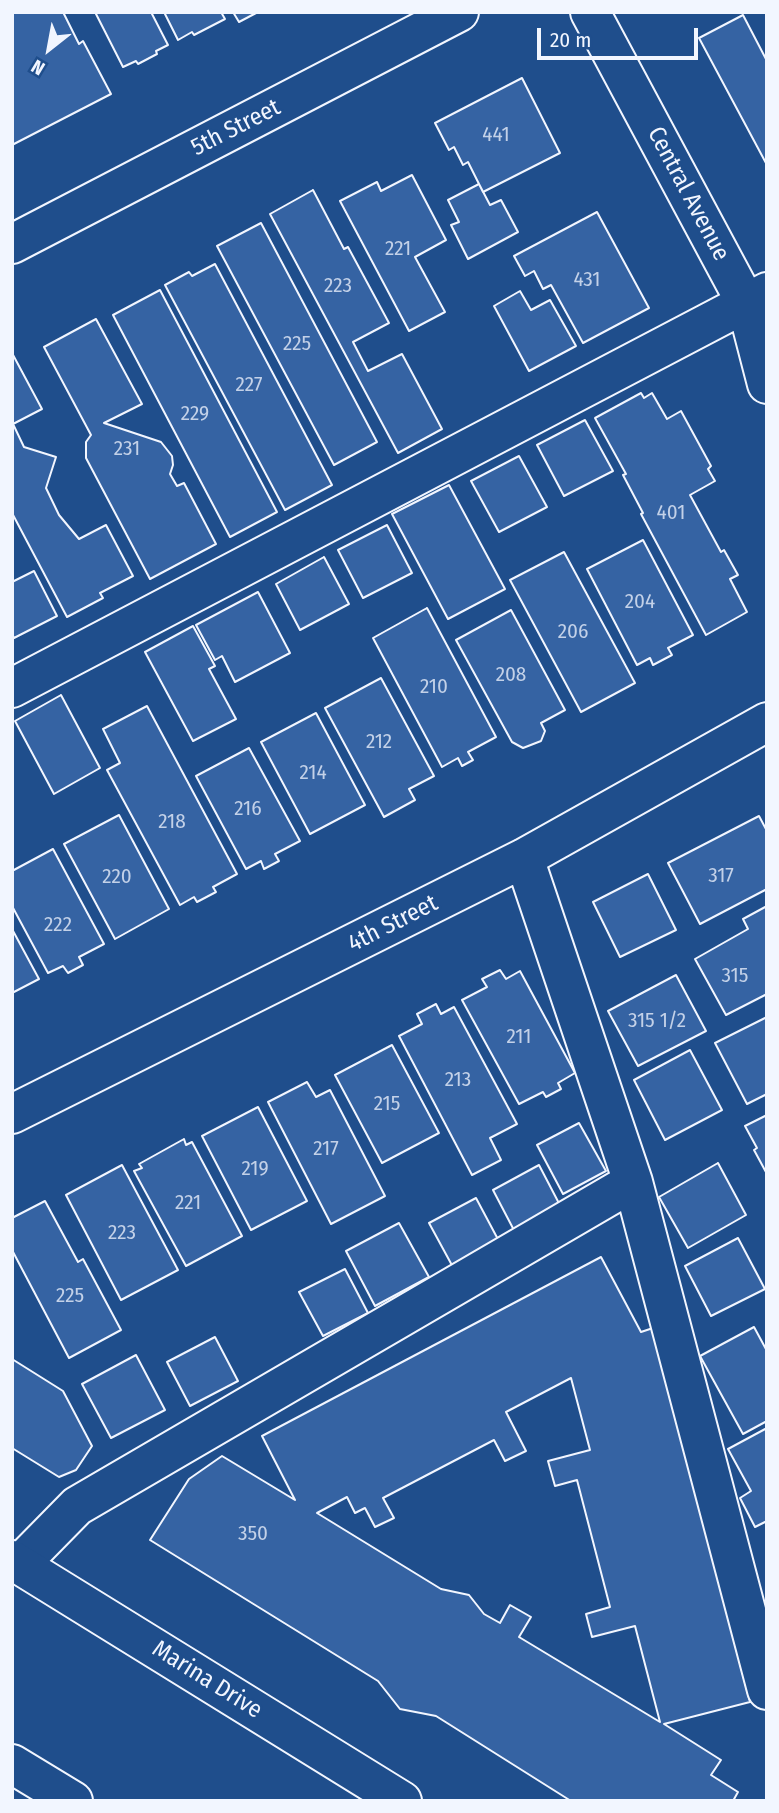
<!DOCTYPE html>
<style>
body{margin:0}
#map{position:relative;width:779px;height:1813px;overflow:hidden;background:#1f4e8c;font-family:"Fira Sans Condensed",sans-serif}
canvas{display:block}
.frame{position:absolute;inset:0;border:14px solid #f2f6ff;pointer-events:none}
.north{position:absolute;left:14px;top:14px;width:70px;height:70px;-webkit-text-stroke:5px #1f4e8c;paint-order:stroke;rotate:211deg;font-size:19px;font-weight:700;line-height:28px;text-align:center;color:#f2f6ff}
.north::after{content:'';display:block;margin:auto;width:24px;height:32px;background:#f2f6ff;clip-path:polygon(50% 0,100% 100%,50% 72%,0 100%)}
.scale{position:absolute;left:537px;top:28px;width:161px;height:32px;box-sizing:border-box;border:4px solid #f2f6ff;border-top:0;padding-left:9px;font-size:21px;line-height:24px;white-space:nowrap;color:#f2f6ff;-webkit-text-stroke:5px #1f4e8c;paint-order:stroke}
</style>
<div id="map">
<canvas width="779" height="1813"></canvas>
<div class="frame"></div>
<div class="north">N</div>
<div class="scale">20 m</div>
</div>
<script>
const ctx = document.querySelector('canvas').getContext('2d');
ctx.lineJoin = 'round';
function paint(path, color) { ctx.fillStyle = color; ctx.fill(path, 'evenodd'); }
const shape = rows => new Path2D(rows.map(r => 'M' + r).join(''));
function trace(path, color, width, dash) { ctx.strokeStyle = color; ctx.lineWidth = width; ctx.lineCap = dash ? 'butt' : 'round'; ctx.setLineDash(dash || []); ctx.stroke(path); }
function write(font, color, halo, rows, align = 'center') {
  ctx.font = font + ' "Fira Sans Condensed",sans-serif'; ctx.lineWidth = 5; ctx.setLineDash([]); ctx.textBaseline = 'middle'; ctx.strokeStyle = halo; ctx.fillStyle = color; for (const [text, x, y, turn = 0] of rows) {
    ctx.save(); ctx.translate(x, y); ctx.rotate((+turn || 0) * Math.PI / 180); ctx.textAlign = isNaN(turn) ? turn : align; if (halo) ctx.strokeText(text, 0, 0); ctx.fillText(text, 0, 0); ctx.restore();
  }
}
const building = shape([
 [12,12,63,12,79,44,83,41,111,94,12,145,12,12],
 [95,12,151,12,168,45,156,51,157,54,138,64,136,61,123,67,95,12],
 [164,12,221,12,225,19,194,35,192,32,178,40,164,12],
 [233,12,258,12,239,22,233,12],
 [743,15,767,61,767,165,699,38,743,15],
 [522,78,560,153,483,192,468,162,463,165,454,147,449,150,435,123,522,78],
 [412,175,446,240,415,257,445,312,409,331,340,201,377,182,381,191,412,175],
 [479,184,490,205,501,200,518,232,468,259,451,225,459,222,448,200,479,184],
 [313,190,344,249,348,247,389,323,353,342,368,371,402,354,442,429,398,453,270,214,313,190],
 [597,212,649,308,583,343,551,285,543,289,534,271,525,276,514,256,597,212],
 [261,223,377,442,334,465,217,246,261,223],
 [215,264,332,485,285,510,165,285,189,272,192,276,215,264],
 [160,290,277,512,230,537,113,315,160,290],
 [520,291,531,310,550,300,576,346,529,371,494,306,520,291],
 [96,319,142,404,104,423,161,442,172,456,173,465,170,474,177,486,184,483,216,544,150,579,86,458,86,442,91,435,44,347,96,319],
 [12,353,42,409,13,424,24,447,56,457,46,488,59,515,79,539,106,525,133,576,100,593,103,598,67,617,12,513,12,353],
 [641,393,644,398,652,393,667,419,681,411,711,466,708,469,715,481,690,495,721,552,724,550,738,575,730,579,747,612,706,635,641,514,643,513,623,475,626,474,595,418,641,393],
 [585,420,613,471,564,496,537,445,585,420],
 [519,456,547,507,499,532,471,481,519,456],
 [449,485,505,589,448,619,392,514,449,485],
 [387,525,412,573,363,598,338,550,387,525],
 [643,540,693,635,668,648,672,655,653,665,650,658,637,665,587,569,643,540],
 [564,552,635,683,581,712,510,580,564,552],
 [324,557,349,604,300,630,276,584,324,557],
 [34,571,57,616,14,638,12,634,12,582,34,571],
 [258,592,290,653,235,682,222,656,215,660,196,625,258,592],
 [427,608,496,737,468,752,473,760,462,766,458,758,442,767,373,638,427,608],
 [511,610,565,710,541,723,545,731,541,741,523,748,512,742,456,640,511,610],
 [193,626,215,666,209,669,236,719,193,741,145,652,193,626],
 [381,678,434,776,409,789,415,800,384,817,325,708,381,678],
 [61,695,100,768,54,794,15,721,61,695],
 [147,706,237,874,213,887,216,892,197,902,194,897,180,905,107,770,120,763,103,729,147,706],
 [316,713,365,805,310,834,261,742,316,713],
 [249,748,300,841,275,854,279,861,264,869,261,861,246,869,196,776,249,748],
 [119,815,169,909,115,939,64,844,119,815],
 [759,816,767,831,767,889,700,924,668,863,759,816],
 [53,849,104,944,79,957,83,965,68,973,63,966,48,973,12,906,12,871,53,849],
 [648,874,676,930,620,957,593,902,648,874],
 [767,906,767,994,726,1015,695,959,748,929,743,919,767,906],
 [12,929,39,979,12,993,12,929],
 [500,970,506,979,520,971,575,1073,558,1083,561,1089,546,1097,543,1092,519,1104,462,1000,487,987,482,979,500,970],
 [676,975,706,1031,638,1066,608,1011,676,975],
 [436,1004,441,1014,454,1007,517,1124,490,1138,501,1160,472,1175,399,1036,422,1024,417,1014,436,1004],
 [767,1017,767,1094,747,1104,715,1043,767,1017],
 [392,1045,439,1133,382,1163,335,1075,392,1045],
 [690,1050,722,1110,665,1140,634,1080,690,1050],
 [307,1082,316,1097,330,1090,385,1196,331,1224,268,1102,307,1082],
 [258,1107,307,1201,251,1230,202,1136,258,1107],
 [767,1115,767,1174,754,1150,757,1148,745,1126,767,1115],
 [579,1123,606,1171,563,1194,537,1145,579,1123],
 [184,1139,186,1145,192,1142,242,1236,186,1266,134,1171,142,1168,139,1164,184,1139],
 [718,1163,746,1215,688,1248,659,1197,718,1163],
 [122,1165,178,1270,121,1300,66,1195,122,1165],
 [539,1165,563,1211,517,1236,493,1190,539,1165],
 [476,1198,501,1245,454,1269,429,1223,476,1198],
 [45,1201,78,1262,83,1259,121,1330,69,1358,12,1250,12,1218,45,1201],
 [399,1223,429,1277,375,1306,346,1251,399,1223],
 [738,1238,765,1289,711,1316,685,1266,738,1238],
 [601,1257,641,1332,653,1328,750,1702,664,1724,721,1760,711,1775,738,1792,733,1801,571,1801,436,1716,400,1709,378,1681,150,1540,189,1479,222,1456,295,1500,262,1436,601,1257],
 [571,1378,590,1450,548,1461,555,1486,577,1480,610,1607,586,1614,592,1637,635,1626,660,1722,519,1637,531,1617,510,1605,500,1623,484,1614,469,1595,441,1589,317,1513,347,1497,355,1513,365,1508,375,1527,394,1518,383,1498,494,1440,505,1461,526,1451,506,1412,571,1378],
 [345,1269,368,1313,323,1336,299,1292,345,1269],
 [754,1327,767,1351,767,1421,743,1434,700,1356,754,1327],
 [215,1337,238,1381,190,1406,167,1362,215,1337],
 [136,1355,165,1410,111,1438,82,1384,136,1355],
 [12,1359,63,1391,92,1446,76,1470,59,1477,12,1448,12,1359],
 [767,1428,767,1521,755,1527,740,1498,751,1491,728,1449,767,1428]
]);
paint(building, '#3563a3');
trace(building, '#f2f6ff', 2);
const minor = shape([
 [590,12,746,303,767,384],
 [12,688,767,292],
 [524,858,633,1182,767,1690],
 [12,1114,524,858,767,722],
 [20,1564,77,1506,633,1182],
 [12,1764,73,1801]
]);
const major = shape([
 [12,244,459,12],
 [12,1560,402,1801]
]);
trace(minor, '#f2f6ff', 42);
trace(major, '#f2f6ff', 42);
trace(minor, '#1f4e8c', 38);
trace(major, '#1f4e8c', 38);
write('21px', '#c3d1e8', null, [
 ["441",496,135],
 ["221",398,249],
 ["431",587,280],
 ["223",338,286],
 ["225",297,344],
 ["227",249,385],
 ["229",195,414],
 ["231",127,449],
 ["401",671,513],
 ["204",640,602],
 ["206",573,632],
 ["208",511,675],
 ["210",434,687],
 ["212",379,742],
 ["214",313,773],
 ["216",248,809],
 ["218",172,822],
 ["317",721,876],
 ["220",117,877],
 ["222",58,925],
 ["315",735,976],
 ["315 1/2",657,1021],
 ["211",519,1037],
 ["213",458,1080],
 ["215",387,1104],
 ["217",326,1149],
 ["219",255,1169],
 ["221",188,1203],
 ["223",122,1233],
 ["225",70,1296],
 ["350",253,1534]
]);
write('24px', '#f2f6ff', '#1f4e8c', [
 ["5th Street",236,128,-27],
 ["Central Avenue",688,194,62],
 ["4th Street",393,924,-27],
 ["Marina Drive",207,1680,32]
]);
</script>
